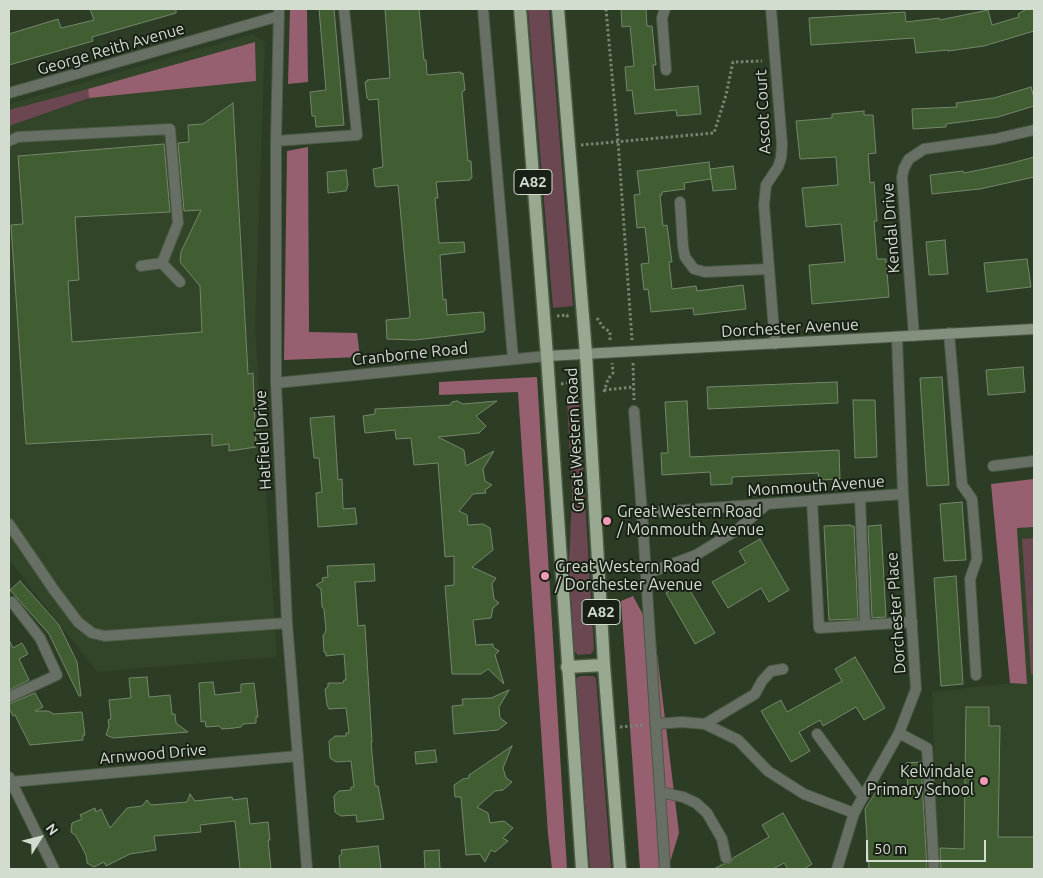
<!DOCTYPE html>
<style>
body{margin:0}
#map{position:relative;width:1043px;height:878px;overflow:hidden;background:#2c3c25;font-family:Ubuntu,sans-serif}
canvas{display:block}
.frame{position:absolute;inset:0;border:10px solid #d3ddcf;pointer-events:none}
.north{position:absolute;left:15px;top:813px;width:50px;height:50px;-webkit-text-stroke:4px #192016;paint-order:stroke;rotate:54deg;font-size:14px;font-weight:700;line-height:20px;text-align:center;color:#d3ddcf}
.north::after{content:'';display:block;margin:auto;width:18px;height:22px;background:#d3ddcf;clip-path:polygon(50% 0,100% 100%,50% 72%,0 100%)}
.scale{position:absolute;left:866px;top:840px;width:120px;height:22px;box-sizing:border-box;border:2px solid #d3ddcf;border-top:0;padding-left:6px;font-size:15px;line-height:18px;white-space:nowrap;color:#d3ddcf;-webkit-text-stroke:4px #192016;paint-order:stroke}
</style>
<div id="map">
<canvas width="1043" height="878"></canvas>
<div class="frame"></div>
<div class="north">N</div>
<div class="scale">50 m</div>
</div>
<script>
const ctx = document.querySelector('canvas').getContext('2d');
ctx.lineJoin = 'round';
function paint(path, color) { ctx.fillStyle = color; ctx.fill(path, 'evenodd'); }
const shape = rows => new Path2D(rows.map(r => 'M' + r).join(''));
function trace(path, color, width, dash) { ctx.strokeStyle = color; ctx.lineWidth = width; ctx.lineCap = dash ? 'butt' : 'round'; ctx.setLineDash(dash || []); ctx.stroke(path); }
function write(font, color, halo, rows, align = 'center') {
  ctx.font = font + ' Ubuntu,sans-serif'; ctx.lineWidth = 4; ctx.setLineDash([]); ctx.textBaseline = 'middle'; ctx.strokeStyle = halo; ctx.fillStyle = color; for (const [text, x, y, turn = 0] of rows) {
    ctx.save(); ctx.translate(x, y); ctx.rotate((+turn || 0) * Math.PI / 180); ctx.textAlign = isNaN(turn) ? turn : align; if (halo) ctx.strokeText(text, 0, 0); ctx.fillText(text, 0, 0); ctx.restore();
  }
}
paint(shape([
 [252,34,265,42,255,328,277,657,97,672,9,560,9,104],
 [1034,527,1034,869,937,869,932,692,1010,683,1027,683,1017,528]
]), '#324528');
paint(shape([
 [528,9,549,9,573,306,553,308],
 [88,89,89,98,9,126,9,110],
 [579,399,594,650,591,654,578,655,574,651,569,562,572,495,567,400],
 [1034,538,1034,674,1031,674,1022,539],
 [580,676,593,676,596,678,611,869,590,869,576,681,577,678]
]), '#6b4751');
paint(shape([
 [290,9,307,9,308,82,288,84],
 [255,42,256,81,89,98,88,89],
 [308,147,309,332,357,333,360,357,284,360,287,151],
 [537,377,567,869,552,869,548,834,518,392,439,395,439,382],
 [1034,479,1034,527,1017,528,1027,684,1010,683,991,484],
 [633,596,655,637,679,833,668,869,640,869,621,601]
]), '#976070');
const building = shape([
 [90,9,176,9,176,13,92,37,93,41,9,65,9,34,58,19,61,28,94,20,90,9],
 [319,9,334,9,344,125,316,127,315,116,312,116,310,92,326,90,319,9],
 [385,9,419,9,424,60,426,60,427,75,461,72,461,74,463,73,465,90,462,92,468,161,471,161,472,178,470,178,470,180,436,182,438,198,435,198,439,243,464,242,465,252,440,255,443,300,446,299,447,315,482,312,484,313,485,330,483,332,415,340,387,339,386,320,409,318,410,316,398,185,377,187,375,186,373,169,383,167,378,99,369,100,367,98,365,82,367,82,367,80,390,78,385,9],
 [621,9,646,9,647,26,652,26,656,65,653,65,655,90,698,86,701,114,677,116,676,110,635,114,632,90,627,91,625,67,634,66,630,26,622,27,621,9],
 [1027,9,1034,9,1034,31,984,46,948,51,948,50,916,53,914,38,811,45,809,18,905,12,906,22,939,18,940,20,988,10,992,25,1019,17,1018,14,1027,9],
 [1031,87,1034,98,1034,106,998,117,946,124,946,127,913,129,912,109,957,107,956,103,994,98,1031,87],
 [233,103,248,374,253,373,256,447,229,451,229,444,212,446,212,434,26,444,11,225,23,224,18,156,164,144,170,212,75,217,79,280,68,281,72,342,202,332,200,286,180,262,181,252,201,210,184,211,178,143,189,142,188,125,203,124,233,103],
 [864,111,864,115,873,115,876,153,868,154,870,183,874,182,877,221,874,221,877,259,886,259,889,297,812,304,809,265,845,262,841,224,806,227,802,188,838,185,836,157,800,159,796,121,832,118,832,114,864,111],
 [1034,157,1034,177,980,189,932,194,930,175,963,171,964,173,1008,164,1034,157],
 [709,162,711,179,684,183,685,189,662,192,662,195,660,195,663,226,667,225,672,262,669,262,672,289,696,286,697,291,743,285,746,309,694,315,693,308,651,312,648,289,644,290,641,264,649,263,645,227,637,228,634,195,640,194,637,171,709,162],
 [733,166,736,189,713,191,710,169,733,166],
 [346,170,348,185,346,191,328,193,327,172,346,170],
 [945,240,948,274,929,275,926,242,945,240],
 [1027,259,1031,287,987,292,984,263,1027,259],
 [1023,367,1025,392,988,395,986,370,1023,367],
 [942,377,949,485,927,486,920,378,942,377],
 [837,382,838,403,708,409,707,387,837,382],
 [853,400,875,400,877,457,855,458,853,400],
 [457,401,463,404,497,401,476,416,486,426,479,433,438,437,464,450,466,466,494,451,483,469,485,481,492,485,485,490,486,493,473,494,459,511,467,515,468,525,483,524,490,528,493,550,472,567,496,578,492,584,494,599,499,603,493,608,491,618,473,620,476,645,493,644,493,647,499,651,495,655,504,684,488,669,481,674,452,674,445,586,454,585,454,556,445,557,438,463,414,465,411,438,396,439,395,430,365,433,363,416,375,414,375,409,450,405,452,402,457,401],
 [687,401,690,457,839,450,840,479,819,480,818,473,732,477,732,484,711,485,710,472,662,475,661,453,668,453,665,402,687,401],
 [334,416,338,480,342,479,343,509,355,508,357,524,318,527,316,493,322,492,319,458,314,458,310,418,334,416],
 [962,502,966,560,944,561,940,504,962,502],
 [850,525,850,526,854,526,858,619,829,620,824,526,850,525],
 [881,525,886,617,872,618,868,526,881,525],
 [760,539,789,590,769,602,761,588,728,608,712,582,746,563,739,551,760,539],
 [374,564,375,581,355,582,358,626,365,625,372,742,371,742,375,786,378,786,384,819,357,822,356,815,341,816,335,812,334,796,339,791,351,790,351,787,354,787,351,761,336,762,330,758,329,741,335,736,346,736,346,733,349,733,346,708,329,709,327,705,325,689,328,687,328,683,343,683,344,680,346,680,344,654,326,656,326,653,324,652,323,635,325,633,326,630,324,609,322,607,321,589,316,585,323,581,322,578,328,577,327,566,374,564],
 [956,576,963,684,941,686,934,578,956,576],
 [20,581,59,625,77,662,81,696,79,696,49,634,10,590,20,581],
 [685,582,715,633,695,644,666,593,685,582],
 [9,640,13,648,22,643,28,654,19,659,29,680,9,690,9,640],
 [855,657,885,708,864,720,856,707,823,726,820,720,799,732,810,751,791,762,761,711,781,700,787,712,842,681,835,669,855,657],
 [147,677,149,697,170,695,172,714,175,714,176,723,188,732,113,738,106,735,109,726,108,720,111,719,109,700,131,698,129,678,147,677],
 [213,682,215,695,241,692,241,684,254,683,258,717,256,717,256,723,243,724,241,727,234,728,222,729,219,726,206,727,205,721,201,722,199,683,213,682],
 [509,690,499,707,500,718,507,723,498,730,454,734,452,706,463,705,462,699,491,698,509,690],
 [35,693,43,707,35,711,48,711,54,714,82,712,85,735,83,735,83,740,30,745,15,715,13,716,9,708,9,704,35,693],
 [966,707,989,707,989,726,1000,726,998,837,1034,837,1034,869,941,869,940,848,964,849,966,707],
 [512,746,503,768,506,778,512,782,503,790,495,791,477,807,488,813,490,823,504,821,513,828,503,838,508,841,495,852,491,850,485,862,480,854,466,855,461,797,455,797,454,785,463,779,469,778,469,775,512,746],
 [435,750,437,762,416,764,415,752,435,750],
 [921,762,927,869,869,869,865,809,877,790,908,788,906,763,921,762],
 [190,794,195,801,232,797,233,800,247,798,250,824,268,822,270,840,268,840,271,869,240,869,235,821,200,825,201,832,154,836,156,850,130,854,106,866,104,862,94,867,87,863,86,855,76,836,71,832,72,823,82,819,80,815,95,808,96,812,101,809,110,828,127,808,142,806,147,800,151,805,187,802,190,794],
 [783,813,812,864,804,869,788,869,784,863,773,869,714,869,723,864,730,863,733,858,769,837,762,825,783,813],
 [378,846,381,869,340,869,339,856,342,854,341,850,378,846],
 [439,850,440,869,425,869,424,851,439,850]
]);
paint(building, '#415d32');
trace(building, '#75876c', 1);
const lane = shape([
 [483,9,513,359],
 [9,141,18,137,170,129,178,223,162,263],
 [276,141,357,135,344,9],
 [162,263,180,282],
 [141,266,162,263],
 [949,333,962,485,972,499,977,559,970,579,976,675],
 [993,466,1034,461],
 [860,497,865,625],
 [812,501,819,628,912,622],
 [9,524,54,590,78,622,92,633,105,636,287,623],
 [646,574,696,555,737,530,767,504],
 [9,697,57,675,40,638,12,602],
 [705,724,755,694,762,681,771,671,783,669],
 [899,733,927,748,934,869],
 [817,734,863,797],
 [660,792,683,797,696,803,707,813,722,839,726,858]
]);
const street = shape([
 [279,9,276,141,276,383,287,623,307,869],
 [665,9,662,18,666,70],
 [771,9,782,144,781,158,778,167,766,185,764,205,775,344],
 [9,93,279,16],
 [680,202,683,247,685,257,694,269,705,272,769,269],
 [914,336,902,177,904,168,909,159,924,149,995,139,1034,130],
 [276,383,547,356],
 [634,411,642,513,665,869],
 [642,513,903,494],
 [655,724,682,722,705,724,738,740,768,771,804,794,854,813],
 [9,777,54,869],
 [11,782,298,756],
 [837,869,854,813,899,733,916,689,903,494,897,338]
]);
const secondary = shape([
 [547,356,1034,329]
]);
const primary = shape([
 [520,9,547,356,582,869],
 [558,9,586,354,604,665,620,869],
 [567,667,604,665]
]);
trace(lane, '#4a5944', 12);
trace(street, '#4a5944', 12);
trace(secondary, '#4a5944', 12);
trace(primary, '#4a5944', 15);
trace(shape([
 [606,9,618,141,632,340],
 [581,145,714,133,726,95,733,62,762,61],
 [557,316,567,315,568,319],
 [597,318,603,327,610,332,610,342],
 [633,363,634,400],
 [561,384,572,382,572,384],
 [604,390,633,387],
 [604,392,608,379,613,373,612,363],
 [620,727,644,725]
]), '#778572', 3, [2.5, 2.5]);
trace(lane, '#687065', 10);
trace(street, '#687065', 10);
trace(secondary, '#83907e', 10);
trace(primary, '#98a891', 12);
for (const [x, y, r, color] of [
 [607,521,5,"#f19ab4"],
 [545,576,5,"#f19ab4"],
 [984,781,5,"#f19ab4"]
]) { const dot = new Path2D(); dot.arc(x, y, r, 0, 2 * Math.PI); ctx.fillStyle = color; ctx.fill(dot); trace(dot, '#192016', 2); }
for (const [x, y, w] of [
 [533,182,38],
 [601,612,38]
]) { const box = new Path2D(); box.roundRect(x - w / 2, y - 12.5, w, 25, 4); ctx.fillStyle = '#192016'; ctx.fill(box); trace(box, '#d3ddcf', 1); }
write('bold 15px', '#d3ddcf', null, [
 ["A82",533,182],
 ["A82",601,612]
]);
write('16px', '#d3ddcf', '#192016', [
 ["George Reith Avenue",111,49,-16],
 ["Ascot Court",763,112,-93],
 ["Kendal Drive",891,228,-94],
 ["Dorchester Avenue",790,328,-3],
 ["Cranborne Road",410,354,-6],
 ["Hatfield Drive",263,440,-93],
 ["Great Western Road",575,440,-93],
 ["Monmouth Avenue",816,486,-4],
 ["Dorchester Place",896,613,-94],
 ["Arnwood Drive",153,754,-5]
]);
write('16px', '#d3ddcf', '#192016', [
 ["Great Western Road",617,512],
 ["/ Monmouth Avenue",617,530],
 ["Great Western Road",555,567],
 ["/ Dorchester Avenue",555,585],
 ["Kelvindale",974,772,"right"],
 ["Primary School",974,790,"right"]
], 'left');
</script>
